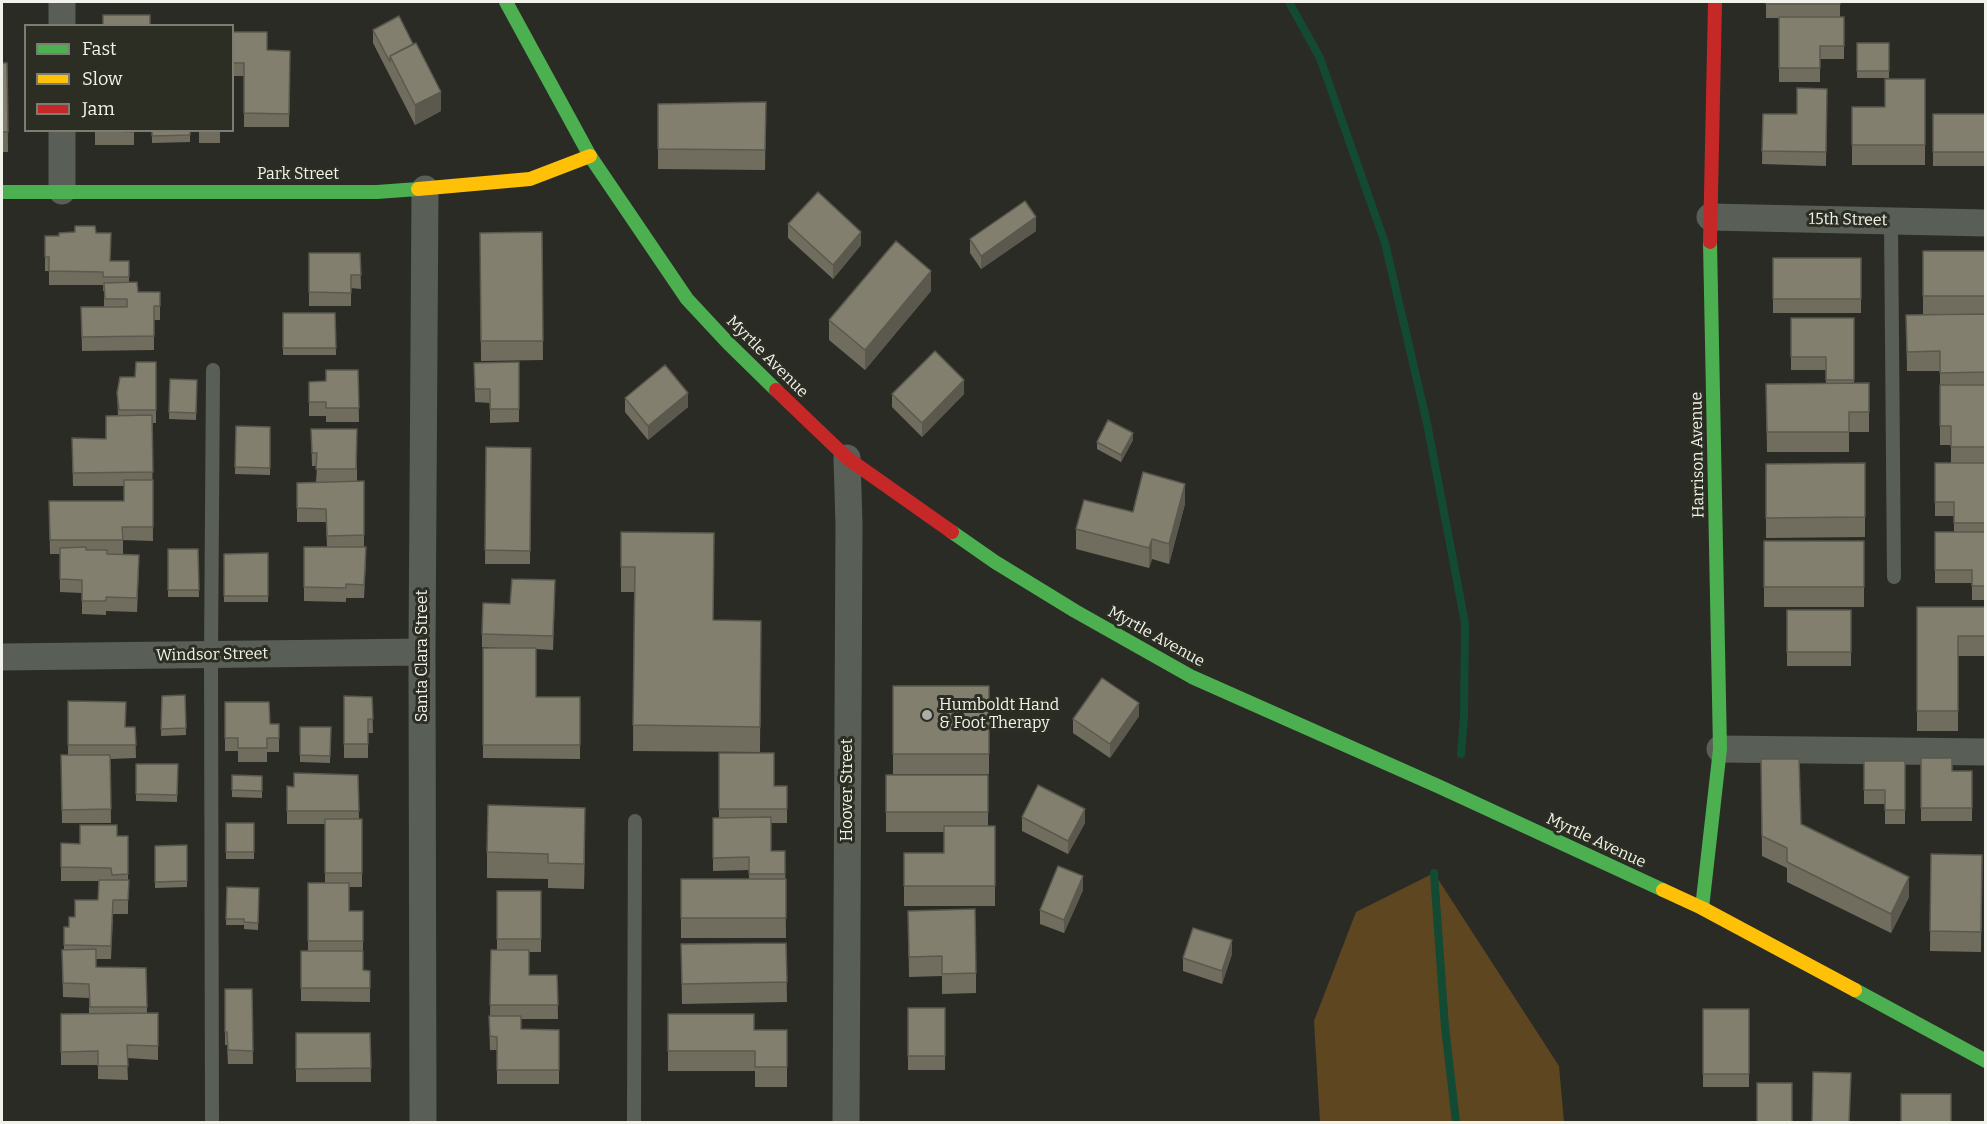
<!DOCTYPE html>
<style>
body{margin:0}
#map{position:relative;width:1987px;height:1124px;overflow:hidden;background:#2b2b26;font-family:Bitter,serif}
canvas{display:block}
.frame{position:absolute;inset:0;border:3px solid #f1f3eb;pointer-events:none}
.legend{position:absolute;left:24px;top:24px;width:210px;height:108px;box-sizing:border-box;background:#2c2e23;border:2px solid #7b7d73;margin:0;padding:8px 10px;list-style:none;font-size:18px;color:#f1f3eb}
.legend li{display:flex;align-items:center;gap:12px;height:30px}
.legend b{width:30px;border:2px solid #7b7d73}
</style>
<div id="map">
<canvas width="1987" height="1124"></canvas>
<div class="frame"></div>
<ul class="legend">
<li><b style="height:8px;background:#4caf50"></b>Fast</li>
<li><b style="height:8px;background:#ffc107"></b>Slow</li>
<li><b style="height:8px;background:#c62828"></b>Jam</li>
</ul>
</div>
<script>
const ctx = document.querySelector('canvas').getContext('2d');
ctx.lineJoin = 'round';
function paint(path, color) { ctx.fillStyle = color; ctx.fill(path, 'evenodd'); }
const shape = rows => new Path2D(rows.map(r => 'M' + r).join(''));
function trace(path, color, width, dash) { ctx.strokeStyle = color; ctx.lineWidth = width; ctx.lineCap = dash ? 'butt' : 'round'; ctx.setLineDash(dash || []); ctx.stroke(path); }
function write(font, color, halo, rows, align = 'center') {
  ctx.font = font + ' Bitter,serif'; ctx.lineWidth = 6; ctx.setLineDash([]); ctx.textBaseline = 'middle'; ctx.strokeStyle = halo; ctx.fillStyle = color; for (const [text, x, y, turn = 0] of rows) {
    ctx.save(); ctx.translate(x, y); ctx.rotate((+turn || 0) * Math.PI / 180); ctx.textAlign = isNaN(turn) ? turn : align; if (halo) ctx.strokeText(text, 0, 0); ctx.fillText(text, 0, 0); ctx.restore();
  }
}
paint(shape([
 [1434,873,1559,1066,1564,1122,1320,1122,1314,1021,1356,912]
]), '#5d4620');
trace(shape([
 [1289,2,1320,58,1385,243,1427,423,1465,623,1464,718,1461,754],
 [1434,873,1445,1027,1456,1122]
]), '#124a33', 8);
trace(shape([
 [1891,222,1894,577],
 [212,1122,211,655,213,370],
 [634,1122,635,821]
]), '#595f56', 14);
trace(shape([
 [62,2,62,26],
 [62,130,62,191],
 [1710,217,1986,223],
 [2,657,422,652],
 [1720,749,1986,752],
 [423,1122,422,652,425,189],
 [846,1122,849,524,847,458]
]), '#595f56', 27);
trace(shape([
 [506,2,590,156,687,299,728,343,776,390],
 [2,192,377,192,418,189],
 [952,532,995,562,1075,611,1192,677,1440,787,1663,890],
 [1702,908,1720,749,1710,242],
 [1855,990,1986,1061]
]), '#4caf50', 14);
trace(shape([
 [418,189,530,179,590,156],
 [1663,890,1702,908,1855,990]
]), '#ffc107', 14);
trace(shape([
 [1710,242,1715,2],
 [776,390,847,458,952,532]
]), '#c62828', 14);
paint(shape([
 [1766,2,1840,2,1840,17,1844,17,1844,59,1820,59,1820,82,1779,82,1779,18,1766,18],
 [373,30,413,44,441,111,415,125,373,43],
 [232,32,267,50,290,51,289,127,244,127,244,76,232,76],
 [1857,43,1889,43,1889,78,1857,78],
 [2,63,7,63,8,152,2,152],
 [1925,79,1925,165,1852,165,1852,107,1885,107],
 [1827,89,1826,166,1762,164,1763,114,1797,114],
 [766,102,765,170,658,169,658,104],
 [1933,114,1986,114,1986,166,1933,166],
 [95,130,134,130,134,145,95,145],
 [152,130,190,130,190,142,152,143],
 [199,130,220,130,220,143,199,143],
 [788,224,861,245,833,279,788,238],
 [1036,231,981,269,970,253,970,239],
 [542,232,543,360,481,361,480,233],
 [96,233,110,261,129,261,129,283,138,292,160,306,160,320,154,320,154,350,82,351,81,307,104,307,104,291,103,291,103,285,49,285,49,271,45,271,45,236,59,236],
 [1923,251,1986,251,1986,600,1972,600,1972,583,1935,583,1935,532,1954,532,1954,516,1935,516,1935,463,1951,463,1951,445,1940,445,1940,371,1907,371,1906,315,1923,315],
 [309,253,360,253,361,289,351,288,351,306,309,306],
 [1773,258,1861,258,1861,313,1773,313],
 [931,291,865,370,829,340,829,320],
 [283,313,335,313,336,355,283,355],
 [1791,318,1854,318,1854,383,1869,383,1869,432,1849,432,1849,452,1767,452,1766,384,1826,383,1826,370,1791,370],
 [156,362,156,423,152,423,153,541,123,540,123,554,107,554,139,568,137,612,106,611,106,615,82,614,82,593,60,592,60,554,50,554,49,501,124,501,124,486,73,486,72,438,106,439,118,415,117,393,135,377],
 [519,362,519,422,490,423,490,403,475,402,474,363],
 [358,370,359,422,326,422,326,416,309,416,309,382,326,381],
 [170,379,197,380,196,420,169,419],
 [892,394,964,394,922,437,892,407],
 [625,398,688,407,648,440,625,412],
 [236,426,270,427,270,475,235,474],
 [311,429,357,429,357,481,364,481,364,547,366,561,364,598,346,598,346,602,304,601,304,547,327,547,326,522,297,522,297,483,316,482,317,466,312,466],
 [1133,440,1121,462,1097,449,1097,442],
 [486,447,531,448,530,564,485,564],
 [1865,463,1865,537,1766,538,1766,464],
 [1185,504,1169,564,1152,559,1149,568,1076,549,1076,529,1133,512],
 [621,532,714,620,761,621,760,752,633,751,634,592,621,592],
 [1764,541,1864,541,1864,607,1764,607],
 [168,549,198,549,199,597,168,597],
 [268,553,268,602,224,602,224,554],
 [555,594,553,650,536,649,536,697,580,697,580,759,483,758,483,648,502,648,482,647,482,634,510,604],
 [1917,607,1986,607,1986,656,1958,656,1958,731,1917,731],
 [1787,610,1851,610,1851,666,1787,666],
 [893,686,989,686,989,774,893,774],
 [185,695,186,735,161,736,162,696],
 [344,696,372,697,373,733,368,733,368,758,344,758],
 [68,701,126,727,135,727,136,758,110,759,111,823,62,823,61,755,68,755],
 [225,702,270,724,279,724,279,752,267,752,267,762,238,762,238,751,225,751],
 [1139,716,1110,758,1073,733,1073,719],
 [300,727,331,727,330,763,300,762],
 [719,753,774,786,787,786,787,823,771,823,771,851,785,851,786,938,681,938,681,879,749,879,749,870,713,871,713,818,719,818],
 [1921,758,1952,771,1972,771,1972,821,1921,821],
 [1761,759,1801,824,1909,897,1891,933,1787,882,1787,868,1762,856],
 [1864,761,1905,761,1905,824,1885,824,1885,804,1864,804],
 [136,764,178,764,177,802,136,801],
 [232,775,262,776,262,798,232,797],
 [358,775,359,819,362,819,362,887,349,887,349,911,363,911,363,970,370,971,370,1002,301,1001,301,951,308,951,308,883,325,883,325,824,287,824,287,786,294,787],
 [886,775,988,775,988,826,995,826,995,906,904,906,904,853,944,853,944,832,886,832],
 [1022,817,1085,823,1068,854,1022,831],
 [226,823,254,823,254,859,226,859],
 [585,833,584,889,548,888,548,879,487,878,487,852],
 [117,836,128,836,128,914,113,914,111,959,96,959,96,967,146,968,147,1013,158,1013,158,1060,127,1058,128,1080,98,1079,98,1065,61,1065,61,1014,89,1014,89,998,63,997,62,950,64,950,64,927,69,927,75,917,98,900,99,881,61,881,61,843,80,844],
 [187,845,187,887,155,888,155,846],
 [1931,854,1982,855,1981,952,1930,951],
 [227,887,259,888,258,930,244,929,244,925,226,925],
 [1083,890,1064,933,1040,924,1040,910],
 [497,891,541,891,541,952,529,952,529,975,557,975,558,1019,521,1019,521,1029,559,1030,559,1084,497,1084,497,1050,490,1050,489,1016,490,1016,491,950,497,950],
 [908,911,976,973,976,993,942,994,942,976,909,977],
 [786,943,787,1002,682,1004,681,944],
 [1232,954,1222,984,1183,971,1183,958],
 [225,989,252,989,253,1064,228,1064,227,1045,225,1045],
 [908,1008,945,1008,945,1070,908,1070],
 [1703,1009,1749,1009,1749,1087,1703,1087],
 [668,1014,754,1030,787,1030,787,1087,755,1087,755,1071,668,1071],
 [296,1033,370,1033,371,1082,296,1082]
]), '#706d5f');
paint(shape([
 [441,92,441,111,415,125,415,105],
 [1036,217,1036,231,981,269,981,256],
 [861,232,861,245,833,279,833,265],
 [931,271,931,291,865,370,865,350],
 [964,380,964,394,922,437,922,423],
 [688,393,688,407,648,440,648,426],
 [1133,433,1133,440,1121,462,1121,455],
 [1185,484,1185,504,1169,564,1169,544],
 [1152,539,1152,559,1149,568,1149,548],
 [1139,703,1139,716,1110,758,1110,744],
 [585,808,585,833,584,889,584,864],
 [1085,809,1085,823,1068,854,1068,841],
 [1083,876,1083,890,1064,933,1064,920],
 [1909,877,1909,897,1891,933,1891,914],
 [1232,940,1232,954,1222,984,1222,971]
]), '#5b594e');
const building = shape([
 [1766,2,1840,2,1840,4,1766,4,1766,2],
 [103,15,150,15,150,26,103,26,103,15],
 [399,16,413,44,390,56,390,62,373,30,399,16],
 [1779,17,1844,17,1844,46,1820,46,1820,68,1779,68,1779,17],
 [232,32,267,32,267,50,290,51,289,114,244,113,244,63,232,63,232,32],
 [416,43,441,92,415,105,390,56,416,43],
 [1857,43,1889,43,1889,71,1857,71,1857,43],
 [2,63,7,63,8,132,2,132,2,63],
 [1885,79,1925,79,1925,145,1852,145,1852,107,1885,107,1885,79],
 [1797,88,1827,89,1826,152,1762,151,1763,114,1797,114,1797,88],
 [766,102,765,150,658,149,658,104,766,102],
 [1933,114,1986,114,1986,152,1933,152,1933,114],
 [95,130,134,130,134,132,95,130],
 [152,130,190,130,190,135,152,136,152,130],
 [818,192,861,232,833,265,788,224,818,192],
 [1025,201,1036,217,981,256,970,239,1025,201],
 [75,226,95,226,96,233,111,233,110,261,129,261,129,277,103,277,103,272,49,271,49,257,45,257,45,236,59,236,59,233,75,232,75,226],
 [542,232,543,341,481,341,480,233,542,232],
 [896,241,931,271,865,350,829,320,896,241],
 [1923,251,1986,251,1986,296,1923,296,1923,251],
 [309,253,360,253,361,275,351,275,351,293,309,292,309,253],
 [1773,258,1861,258,1861,299,1773,299,1773,258],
 [137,282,138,292,160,292,160,306,154,306,154,336,82,337,81,307,127,307,127,299,105,299,104,283,137,282],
 [283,313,335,313,336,348,283,348,283,313],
 [1986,314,1986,372,1940,373,1940,351,1907,352,1906,315,1986,314],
 [1791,318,1854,318,1854,380,1826,380,1826,357,1791,357,1791,318],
 [935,351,964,380,922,423,892,394,935,351],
 [136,362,156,362,156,410,119,410,117,393,120,377,135,377,136,362],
 [519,362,519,409,490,409,490,389,475,389,474,363,519,362],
 [665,365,688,393,648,426,625,398,665,365],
 [326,370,358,370,359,408,326,408,326,402,309,402,309,382,326,381,326,370],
 [170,379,197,380,196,413,169,412,170,379],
 [1869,383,1869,412,1849,412,1849,432,1767,432,1766,384,1869,383],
 [1940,385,1986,385,1986,447,1951,447,1951,426,1940,426,1940,385],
 [152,415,153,472,73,473,72,438,106,439,106,416,152,415],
 [1108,420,1133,433,1121,455,1097,442,1108,420],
 [236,426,270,427,270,468,235,467,236,426],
 [311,429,357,429,356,469,316,469,317,453,312,453,311,429],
 [486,447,531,448,530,551,485,550,486,447],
 [1865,463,1865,517,1766,518,1766,464,1865,463],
 [1935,463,1986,463,1986,523,1954,523,1954,502,1935,502,1935,463],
 [1143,472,1185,484,1169,544,1152,539,1149,548,1076,529,1084,500,1133,512,1143,472],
 [124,480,153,480,153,527,122,527,123,540,50,540,49,501,124,501,124,480],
 [364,481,364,535,327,536,326,509,297,508,297,483,364,481],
 [621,532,714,533,713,620,761,621,760,727,633,725,635,567,621,567,621,532],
 [1935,532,1986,532,1986,586,1972,586,1972,570,1935,570,1935,532],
 [1764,541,1864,541,1864,587,1764,587,1764,541],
 [86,547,86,550,107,550,107,554,139,555,137,598,106,597,106,601,82,601,82,580,60,579,60,548,86,547],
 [304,547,366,547,364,585,346,584,346,588,304,587,304,547],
 [168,549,198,549,199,590,168,590,168,549],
 [268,553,268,596,224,596,224,554,268,553],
 [512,579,555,580,553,636,482,634,483,603,510,604,512,579],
 [1917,607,1986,607,1986,636,1958,636,1958,711,1917,711,1917,607],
 [1787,610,1851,610,1851,652,1787,652,1787,610],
 [483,648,536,648,536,697,580,697,580,745,483,745,483,648],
 [1102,678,1139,703,1110,744,1073,719,1102,678],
 [893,686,989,686,989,754,893,754,893,686],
 [185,695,186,728,161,729,162,696,185,695],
 [344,696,372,697,373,719,368,719,368,744,344,744,344,696],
 [68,701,126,702,125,727,135,727,136,745,68,745,68,701],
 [225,702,269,702,270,724,279,724,279,738,267,738,267,748,238,748,238,738,225,738,225,702],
 [300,727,331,727,330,756,300,755,300,727],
 [719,753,774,753,774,786,787,786,787,809,719,809,719,753],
 [61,755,110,755,111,809,62,810,61,755],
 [1921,758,1952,758,1952,771,1972,771,1972,808,1921,808,1921,758],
 [1761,759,1799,759,1801,824,1909,877,1891,914,1787,862,1787,848,1762,836,1761,759],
 [1864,761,1905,761,1905,810,1885,810,1885,790,1864,790,1864,761],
 [136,764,178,764,177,795,136,794,136,764],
 [294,773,358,775,359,811,287,811,287,786,294,787,294,773],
 [232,775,262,776,262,791,232,790,232,775],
 [886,775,988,775,988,812,886,812,886,775],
 [1038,785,1085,809,1068,841,1022,817,1038,785],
 [488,805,585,808,584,864,548,863,548,854,487,852,488,805],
 [771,817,771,851,785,851,785,874,749,874,749,857,713,858,713,818,771,817],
 [325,819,362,819,362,873,325,873,325,819],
 [226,823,254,823,254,852,226,852,226,823],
 [80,825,117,825,117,836,128,836,128,874,112,875,111,868,61,867,61,843,80,844,80,825],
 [944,826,995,826,995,886,904,886,904,853,944,853,944,826],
 [187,845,187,881,155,882,155,846,187,845],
 [1931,854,1982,855,1981,932,1930,931,1931,854],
 [1058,866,1083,876,1064,920,1040,910,1058,866],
 [681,879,786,879,786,918,681,918,681,879],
 [99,880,129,880,128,900,113,900,111,946,64,945,64,927,69,927,69,917,75,917,75,900,98,900,99,880],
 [308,883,349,883,349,911,363,911,363,941,308,941,308,883],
 [227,887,259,888,258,923,244,922,244,919,226,919,227,887],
 [497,891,541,891,541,939,497,939,497,891],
 [975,909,976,973,942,974,942,956,909,957,908,911,975,909],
 [1193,928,1232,940,1222,971,1183,958,1193,928],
 [786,943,787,982,682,984,681,944,786,943],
 [96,949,96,967,146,968,147,1007,90,1007,89,984,63,983,62,950,96,949],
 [491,950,529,950,529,975,557,975,558,1005,490,1005,491,950],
 [301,951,363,951,363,970,370,971,370,988,301,988,301,951],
 [225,989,252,989,253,1051,228,1050,227,1032,225,1032,225,989],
 [908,1008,945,1008,945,1056,908,1056,908,1008],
 [1703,1009,1749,1009,1749,1074,1703,1074,1703,1009],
 [158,1013,158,1046,127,1045,128,1066,98,1066,98,1051,61,1052,61,1014,158,1013],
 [668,1014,754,1014,754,1030,787,1030,787,1067,755,1067,755,1051,668,1051,668,1014],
 [489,1016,521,1016,521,1029,559,1030,559,1070,497,1070,497,1037,490,1036,489,1016],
 [296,1033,370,1033,371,1068,296,1069,296,1033],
 [1813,1072,1851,1073,1849,1122,1812,1122,1813,1072],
 [1757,1083,1792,1083,1792,1122,1757,1122,1757,1083],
 [1901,1094,1951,1094,1951,1122,1901,1122,1901,1094]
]);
paint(building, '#827f6f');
trace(building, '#5b594e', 1.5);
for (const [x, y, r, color] of [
 [927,715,6,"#acada6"]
]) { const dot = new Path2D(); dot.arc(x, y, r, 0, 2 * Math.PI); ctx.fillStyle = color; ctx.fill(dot); trace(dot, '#2c2e23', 2); }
write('16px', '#f1f3eb', '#2c2e23', [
 ["Park Street",298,175],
 ["15th Street",1848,220,1],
 ["Myrtle Avenue",767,357,45],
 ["Harrison Avenue",1698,455,-91],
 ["Myrtle Avenue",1156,637,29],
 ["Windsor Street",212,655,-1],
 ["Santa Clara Street",423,656,-90],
 ["Hoover Street",848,790,-90],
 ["Myrtle Avenue",1596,841,25]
]);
write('16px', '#f1f3eb', '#2c2e23', [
 ["Humboldt Hand",939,706],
 ["& Foot Therapy",939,724]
], 'left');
</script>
